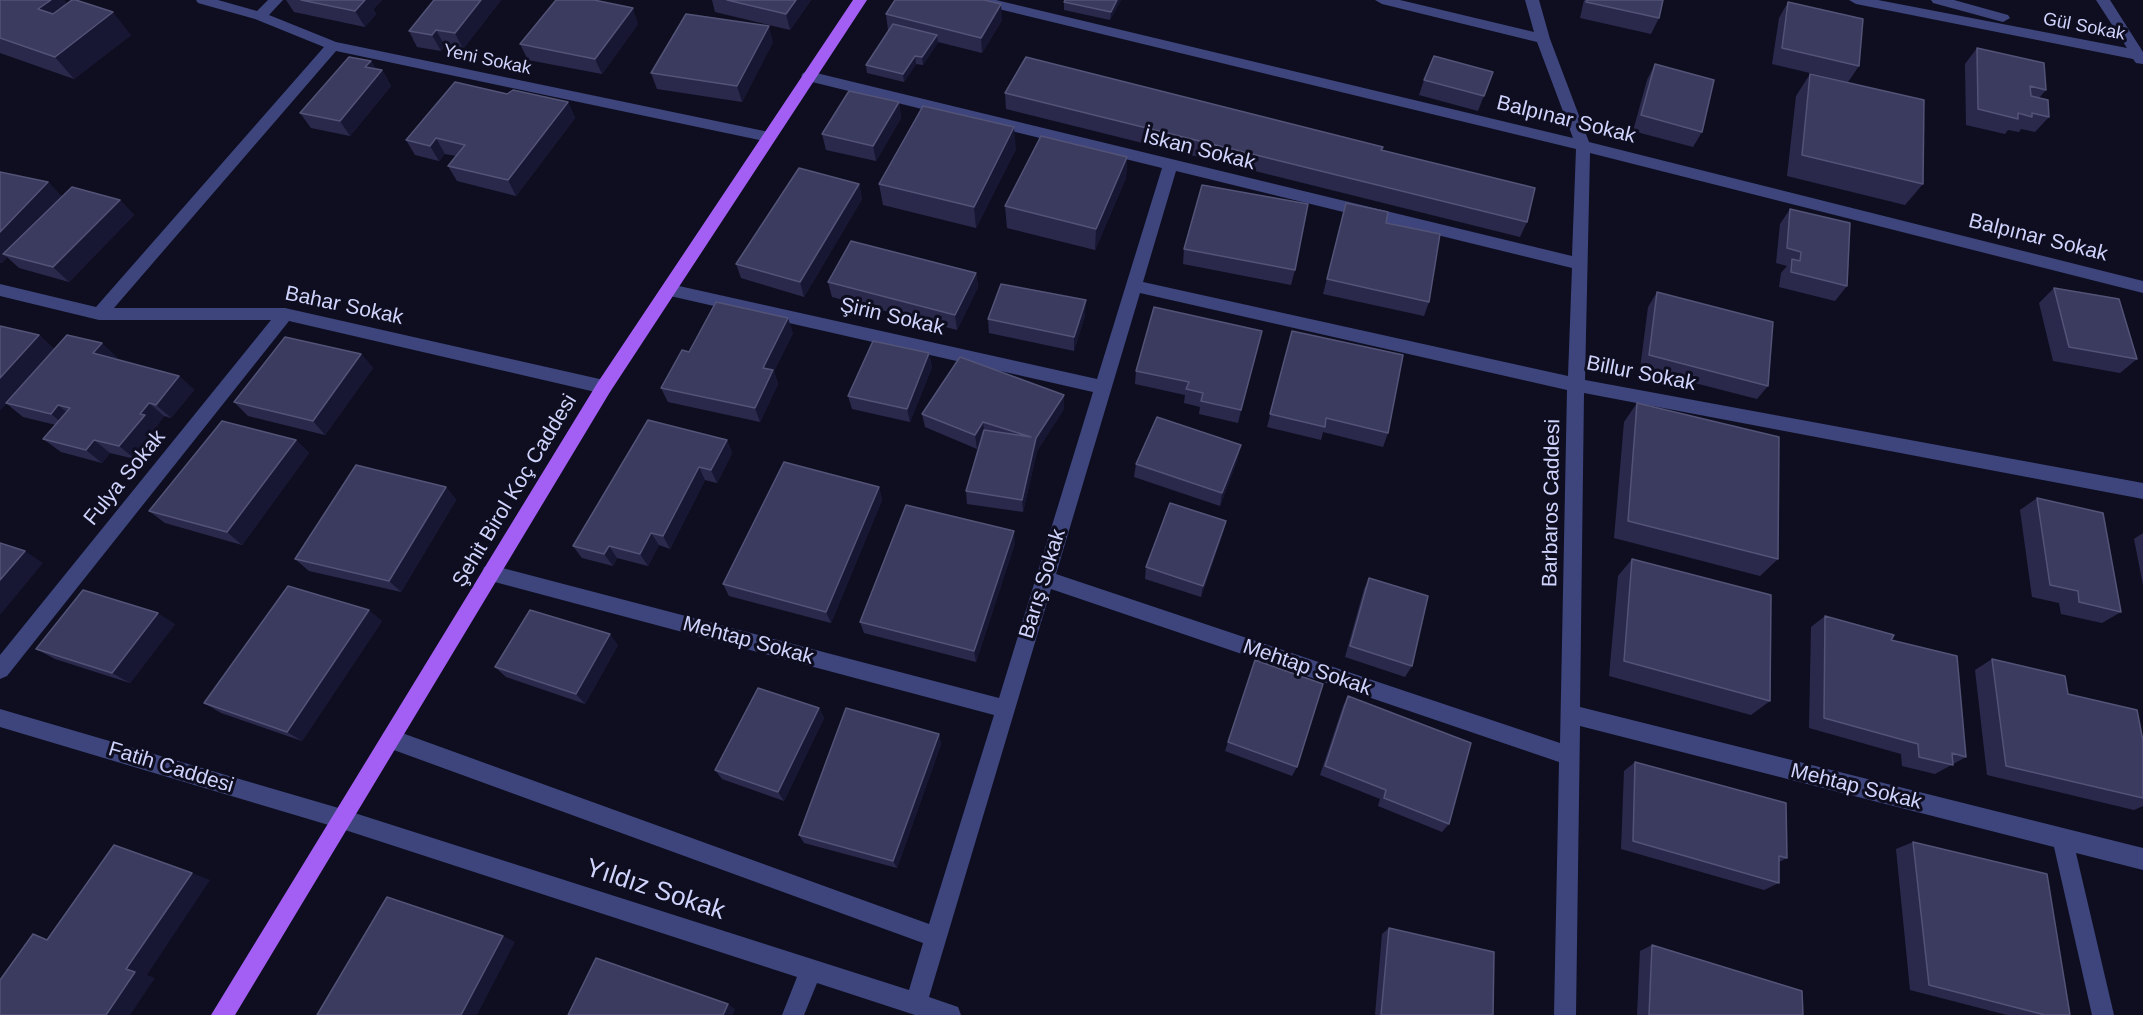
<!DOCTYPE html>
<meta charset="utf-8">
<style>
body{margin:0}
canvas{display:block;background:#0e0e20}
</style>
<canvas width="2143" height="1015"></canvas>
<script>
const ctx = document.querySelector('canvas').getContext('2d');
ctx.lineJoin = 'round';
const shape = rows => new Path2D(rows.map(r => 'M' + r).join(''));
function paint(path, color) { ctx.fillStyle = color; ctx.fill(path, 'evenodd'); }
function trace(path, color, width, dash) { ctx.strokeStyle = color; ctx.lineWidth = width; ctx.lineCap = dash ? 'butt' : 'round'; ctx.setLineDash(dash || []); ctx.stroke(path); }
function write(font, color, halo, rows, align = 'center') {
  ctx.font = font + ' Helvetica,sans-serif'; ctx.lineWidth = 6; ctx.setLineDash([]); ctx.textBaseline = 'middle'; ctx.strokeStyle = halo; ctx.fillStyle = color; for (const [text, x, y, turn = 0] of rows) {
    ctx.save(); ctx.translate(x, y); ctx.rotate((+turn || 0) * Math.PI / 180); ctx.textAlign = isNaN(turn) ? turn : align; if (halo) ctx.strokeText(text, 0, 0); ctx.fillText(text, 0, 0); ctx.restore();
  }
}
paint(shape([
 [196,0,218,0,257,11,268,0,283,0,269,15,336,42,769,132,776,137,769,142,336,51,114,308,285,308,604,380,610,382,612,387,610,392,604,394,289,321,7,676,0,679,0,655,271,320,99,320,0,296,0,284,96,307,324,47,255,19,198,3,196,0],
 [971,0,996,0,1573,138,1537,42,1382,4,1375,0,1400,0,1534,32,1525,0,1539,0,1550,39,1589,142,2143,281,2143,293,1590,153,1585,380,2143,483,2143,499,1584,393,1580,707,2143,848,2143,870,2076,853,2114,1015,2092,1015,2054,847,1580,726,1576,1015,1554,1015,1559,762,1051,589,929,997,958,1007,961,1015,915,1015,817,983,804,1015,782,1015,797,977,342,829,0,727,0,709,342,809,909,990,923,943,391,749,384,746,381,739,384,732,391,729,929,924,994,715,491,581,484,579,482,573,484,567,491,565,999,698,1093,392,670,296,664,294,662,290,664,286,670,284,1097,379,1162,168,808,81,801,76,803,73,808,71,1572,256,1576,149,978,4,971,0],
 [1176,171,1572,268,1568,376,1143,282,1176,171],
 [1140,293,1567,390,1560,743,1056,574,1140,293],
 [1849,0,1878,0,2127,48,2096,0,2110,0,2143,52,2143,64,2136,63,2133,59,1856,4,1849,0],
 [1931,0,1954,0,2008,15,2010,18,2003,22,1933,3,1931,0]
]), '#3d457c');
paint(shape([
 [853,0,867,0,610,392,235,1015,211,1015,598,382,853,0]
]), '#a35ff4');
paint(shape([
 [0,0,64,0,67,4,131,35,74,79,0,53],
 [286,0,382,0,373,9,376,14,365,27,294,12],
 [434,0,501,0,463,49,445,46,441,51,417,47,409,31],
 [712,0,811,0,790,30,715,12],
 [1121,0,1110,20,1064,10,1064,2],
 [1584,0,1663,0,1659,18,1651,34,1580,18],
 [1788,2,1859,66,1848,82,1772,64,1779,18],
 [886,14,1002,20,982,53,938,42,923,65,916,64,904,82,867,73,866,65,888,30],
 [638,24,602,74,528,60,520,44],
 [773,42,742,102,657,89,651,73],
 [1977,48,2046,90,2039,98,2049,117,2035,132,2021,129,2019,132,2008,130,2005,134,1966,125,1965,64],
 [371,61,376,69,382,70,391,86,350,136,311,128,300,113],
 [1655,64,1702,132,1693,147,1633,131,1647,80],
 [1493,72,1478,111,1419,95,1424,80],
 [1810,74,1923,184,1905,205,1787,176,1796,96],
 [1005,93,1382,150,1527,222,1520,237,1006,109],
 [568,102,575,118,516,196,457,181,448,166,456,156,445,154,439,161,415,155,406,140],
 [899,102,901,118,876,161,826,150,822,134],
 [1016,149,976,228,883,205,879,184],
 [1127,157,1126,178,1095,250,1007,228,1005,206],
 [0,172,48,182,62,197,120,200,134,215,69,282,19,268,7,257,2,263,0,262],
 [859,184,862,199,804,297,741,278,736,264],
 [1346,203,1386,223,1429,302,1424,316,1323,294],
 [1790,209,1847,286,1835,301,1779,287,1781,273,1787,266,1776,263,1780,224],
 [1184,249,1295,270,1291,285,1183,264],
 [976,273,978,287,957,330,832,297,828,282],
 [2054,288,2137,359,2120,373,2053,361,2039,303],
 [1657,292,1768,386,1757,399,1640,369,1648,307],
 [1085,315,1074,351,989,333,988,319],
 [1262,331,1238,423,1199,414,1200,407,1184,403,1185,395,1135,384,1136,371],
 [1292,331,1388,433,1383,447,1323,432,1321,440,1267,427],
 [793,333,774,371,778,384,760,422,668,402,661,388,689,352],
 [39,335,54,349,117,357,115,359,179,376,194,390,171,418,164,416,157,426,160,429,135,459,110,453,102,463,61,452,43,439,56,425,23,417,7,404],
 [929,353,932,367,910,422,852,409,848,396],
 [361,354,373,368,325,435,248,416,234,402],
 [1637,403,1778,559,1760,576,1614,538,1624,422],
 [1064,409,1037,451,1023,512,967,504,966,491,980,444,977,449,925,427,922,414],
 [296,440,309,453,242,545,165,523,149,511],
 [727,440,732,453,717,483,705,480,670,549,659,545,648,566,617,558,613,566,582,558,573,546],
 [1238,458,1220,506,1134,477,1136,464],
 [446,487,456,500,401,592,309,571,295,559],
 [879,487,882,500,831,623,729,596,723,584],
 [2037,498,2121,612,2102,623,2061,614,2059,603,2032,597,2020,510],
 [1226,521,1223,533,1201,597,1145,579,1146,567],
 [2143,533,2143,585,2134,539],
 [1015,543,976,662,864,633,860,622],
 [1632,559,1770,701,1751,715,1609,676,1618,576],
 [1369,578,1412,666,1405,677,1345,657,1364,589],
 [1825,616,1891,640,1966,757,1935,774,1902,766,1901,754,1809,728,1811,627],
 [382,621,302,741,221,713,204,703],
 [175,624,130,683,55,659,36,649],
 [618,645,585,704,506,677,495,667],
 [1992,659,2068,694,2143,741,2143,806,2134,810,1987,775,1975,670],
 [1255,660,1297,767,1292,776,1225,751],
 [1348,696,1449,824,1442,832,1378,806,1380,799,1320,775,1343,706],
 [819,708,824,718,784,801,722,779,715,770],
 [939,734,941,744,897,868,804,843,799,835],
 [1635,762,1787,858,1779,862,1779,883,1764,890,1621,849,1624,771],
 [1913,842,2070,1015,2007,1015,1910,990,1896,849],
 [1389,928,1493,1015,1375,1015,1382,934],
 [1652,945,1803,1015,1637,1015,1640,951]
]), '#2a294c');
paint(shape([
 [51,0,64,0,77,16,57,31,38,9],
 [363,0,382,0,373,9,376,14,365,27,355,11],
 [481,0,501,0,463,49,455,33],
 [796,0,811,0,790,30,786,14],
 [1117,0,1121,0,1110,20,1111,12],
 [1001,4,1002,20,982,53,981,38],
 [633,8,638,24,602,74,595,59],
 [113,12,131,35,74,79,55,57],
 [769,26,773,42,742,102,737,86],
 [436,30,445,46,441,51,432,35],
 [937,35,938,43,923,65,922,57],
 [915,56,916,64,904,82,903,74],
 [371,61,379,74,382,70,391,86,350,136,340,121,365,67],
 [568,102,575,118,516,196,508,180],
 [899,102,901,118,876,161,873,146],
 [1014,127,1016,149,976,228,974,207],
 [436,138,445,154,439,161,430,146],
 [1127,157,1126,178,1095,250,1096,229],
 [48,182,63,198,3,254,7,257,2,263,0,261,0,232],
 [859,184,862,199,804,297,800,282],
 [120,200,134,215,69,282,53,267],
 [976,273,978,287,957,330,955,315],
 [1086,300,1085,315,1074,351,1074,337],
 [788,318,793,333,774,371,778,384,760,422,755,408,763,368],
 [1262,331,1259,345,1238,423,1241,410],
 [39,335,55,350,0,411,0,378],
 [102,343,117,357,109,367,93,353],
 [929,353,932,367,910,422,907,409],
 [361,354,373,368,325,435,313,421],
 [179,376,194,390,171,418,156,405],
 [1064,395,1064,409,1037,451,1023,512,1022,500,1036,438],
 [149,403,164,416,157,426,160,429,135,459,119,446,140,414],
 [58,405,75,419,68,428,51,414],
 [983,422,985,436,977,449,975,435],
 [94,440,110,453,102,463,86,450],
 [296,440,309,453,242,545,227,532],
 [727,440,732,453,717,483,711,470],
 [1241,445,1238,458,1220,506,1222,493],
 [699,467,705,480,670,549,663,536],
 [446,487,456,500,401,592,389,581],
 [879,487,882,500,831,623,826,612],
 [1226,521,1223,533,1201,597,1203,586],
 [1014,531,1015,543,976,662,974,651],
 [651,533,659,545,648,566,640,554],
 [609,546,617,558,613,566,604,554],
 [25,551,43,563,0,615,0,580],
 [369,610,382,621,302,741,287,732],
 [158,613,175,624,130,683,112,673],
 [610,634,618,645,585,704,576,694],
 [819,708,824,718,784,801,778,792],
 [939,734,941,744,897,868,893,861],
 [192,873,210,880,147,975,155,978,130,1015,106,1015,126,969],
 [503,936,515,942,477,1015,461,1015],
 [728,1004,735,1009,733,1015,723,1015]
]), '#171633');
const building = shape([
 [0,0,51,0,38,9,53,14,72,0,76,0,113,12,55,57,0,38,0,0],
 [301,0,365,0,355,11,301,0],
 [434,0,481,0,455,33,436,30,432,35,409,31,434,0],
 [556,0,594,0,633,8,595,59,520,44,556,0],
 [727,0,796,0,786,14,727,0],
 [895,0,984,0,1001,4,981,38,886,14,895,0],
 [1065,0,1117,0,1111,12,1064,2,1065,0],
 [1587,0,1663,0,1659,18,1586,2,1587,0],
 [1788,2,1863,19,1859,66,1782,48,1788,2],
 [686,14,769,26,737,86,651,73,686,14],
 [893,24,937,35,922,57,915,56,903,74,866,65,893,24],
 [1977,48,2044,63,2046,90,2030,86,2031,96,2048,100,2049,117,2032,113,2032,117,2018,113,2018,119,1978,109,1977,48],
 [1434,56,1493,72,1484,96,1424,80,1434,56],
 [349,57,371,61,365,67,382,70,340,121,300,113,349,57],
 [1026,57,1383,147,1381,150,1535,188,1527,222,1005,93,1026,57],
 [1655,64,1714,80,1702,132,1641,115,1655,64],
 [1810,74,1924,100,1923,184,1802,155,1810,74],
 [455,82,507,94,513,90,568,102,508,180,448,166,465,145,436,138,430,146,406,140,455,82],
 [849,91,899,102,873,146,822,134,849,91],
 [923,106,1014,127,974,207,879,184,923,106],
 [1041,136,1127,157,1096,229,1005,206,1041,136],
 [799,168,859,184,800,282,736,264,799,168],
 [0,172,48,182,0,232,0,172],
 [1202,185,1308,204,1295,270,1184,249,1202,185],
 [72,187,120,200,53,267,3,254,72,187],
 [1346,203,1388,212,1386,223,1440,234,1429,302,1327,279,1346,203],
 [1790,209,1850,223,1847,286,1791,272,1792,259,1800,261,1801,252,1787,248,1790,209],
 [851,241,976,273,955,315,828,282,851,241],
 [1001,284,1086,300,1074,337,988,319,1001,284],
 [2054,288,2119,299,2137,359,2069,347,2054,288],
 [1657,292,1773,322,1768,386,1649,355,1657,292],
 [716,302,788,318,763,368,773,370,755,408,661,388,682,350,689,352,716,302],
 [1154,307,1262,331,1241,410,1201,401,1203,393,1186,389,1189,382,1136,371,1154,307],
 [0,326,39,335,0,378,0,326],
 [1292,331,1403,355,1388,433,1326,418,1325,427,1270,414,1292,331],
 [67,335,102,343,93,353,179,376,156,405,149,403,140,414,145,415,119,446,94,440,86,450,43,439,70,408,58,405,51,414,6,403,67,335],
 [285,337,361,354,313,421,234,402,285,337],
 [873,341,929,353,907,409,848,396,873,341],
 [960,357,1064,395,1036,438,1022,500,966,491,984,430,1031,437,983,422,975,435,922,414,960,357],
 [1637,403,1779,437,1778,559,1628,521,1637,403],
 [1157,417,1241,445,1222,493,1136,464,1157,417],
 [648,420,727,440,711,470,699,467,663,536,651,533,640,554,609,546,604,554,573,546,648,420],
 [222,421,296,440,227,532,149,511,222,421],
 [784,462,879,487,826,612,723,584,784,462],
 [356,465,446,487,389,581,295,559,356,465],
 [2037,498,2103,513,2121,612,2079,602,2078,591,2050,585,2037,498],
 [1170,503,1226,521,1203,586,1146,567,1170,503],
 [906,505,1014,531,974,651,860,622,906,505],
 [0,543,25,551,0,580,0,543],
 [1632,559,1771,595,1770,701,1624,661,1632,559],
 [1369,578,1428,596,1412,666,1350,646,1369,578],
 [288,586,369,610,287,732,204,703,288,586],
 [83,590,158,613,112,673,36,649,83,590],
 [530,610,610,634,576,694,495,667,530,610],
 [1825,616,1894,635,1891,640,1957,656,1966,757,1952,753,1953,765,1919,757,1918,744,1824,718,1825,616],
 [1992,659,2065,676,2068,694,2137,710,2143,741,2143,798,2006,766,1992,659],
 [1255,660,1323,684,1297,767,1228,742,1255,660],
 [758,688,819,708,778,792,715,770,758,688],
 [1348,696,1471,743,1449,824,1384,798,1386,790,1325,766,1348,696],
 [846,708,939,734,893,861,799,835,846,708],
 [1635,762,1786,803,1787,858,1779,856,1779,883,1633,841,1635,762],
 [1913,842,2047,874,2070,1015,2045,1015,1929,985,1913,842],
 [114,845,192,873,126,969,135,972,106,1015,0,1015,0,980,33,934,47,940,114,845],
 [387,897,503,936,461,1015,317,1015,387,897],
 [1389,928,1494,952,1493,1015,1381,1015,1389,928],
 [1652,945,1802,991,1803,1015,1649,1015,1652,945],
 [596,958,728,1004,723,1015,568,1015,596,958]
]);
paint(building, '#3b3b5f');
trace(building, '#535378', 1.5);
write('18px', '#d0d3fc', '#0e0e20', [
 ["Gül Sokak",2084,27,11],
 ["Yeni Sokak",487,60,12]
]);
write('21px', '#d0d3fc', '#0e0e20', [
 ["Balpınar Sokak",1566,120,14],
 ["İskan Sokak",1199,150,14],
 ["Balpınar Sokak",2038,238,14],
 ["Bahar Sokak",344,306,12],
 ["Şirin Sokak",892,317,13],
 ["Billur Sokak",1641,374,11],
 ["Fulya Sokak",125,478,-51],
 ["Şehit Birol Koç Caddesi",515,491,-59],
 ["Barbaros Caddesi",1552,503,-89],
 ["Barış Sokak",1043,584,-73],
 ["Mehtap Sokak",748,641,15],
 ["Mehtap Sokak",1307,668,19],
 ["Fatih Caddesi",171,768,17],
 ["Mehtap Sokak",1856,787,14]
]);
write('26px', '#d0d3fc', '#0e0e20', [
 ["Yıldız Sokak",655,890,18]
]);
</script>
